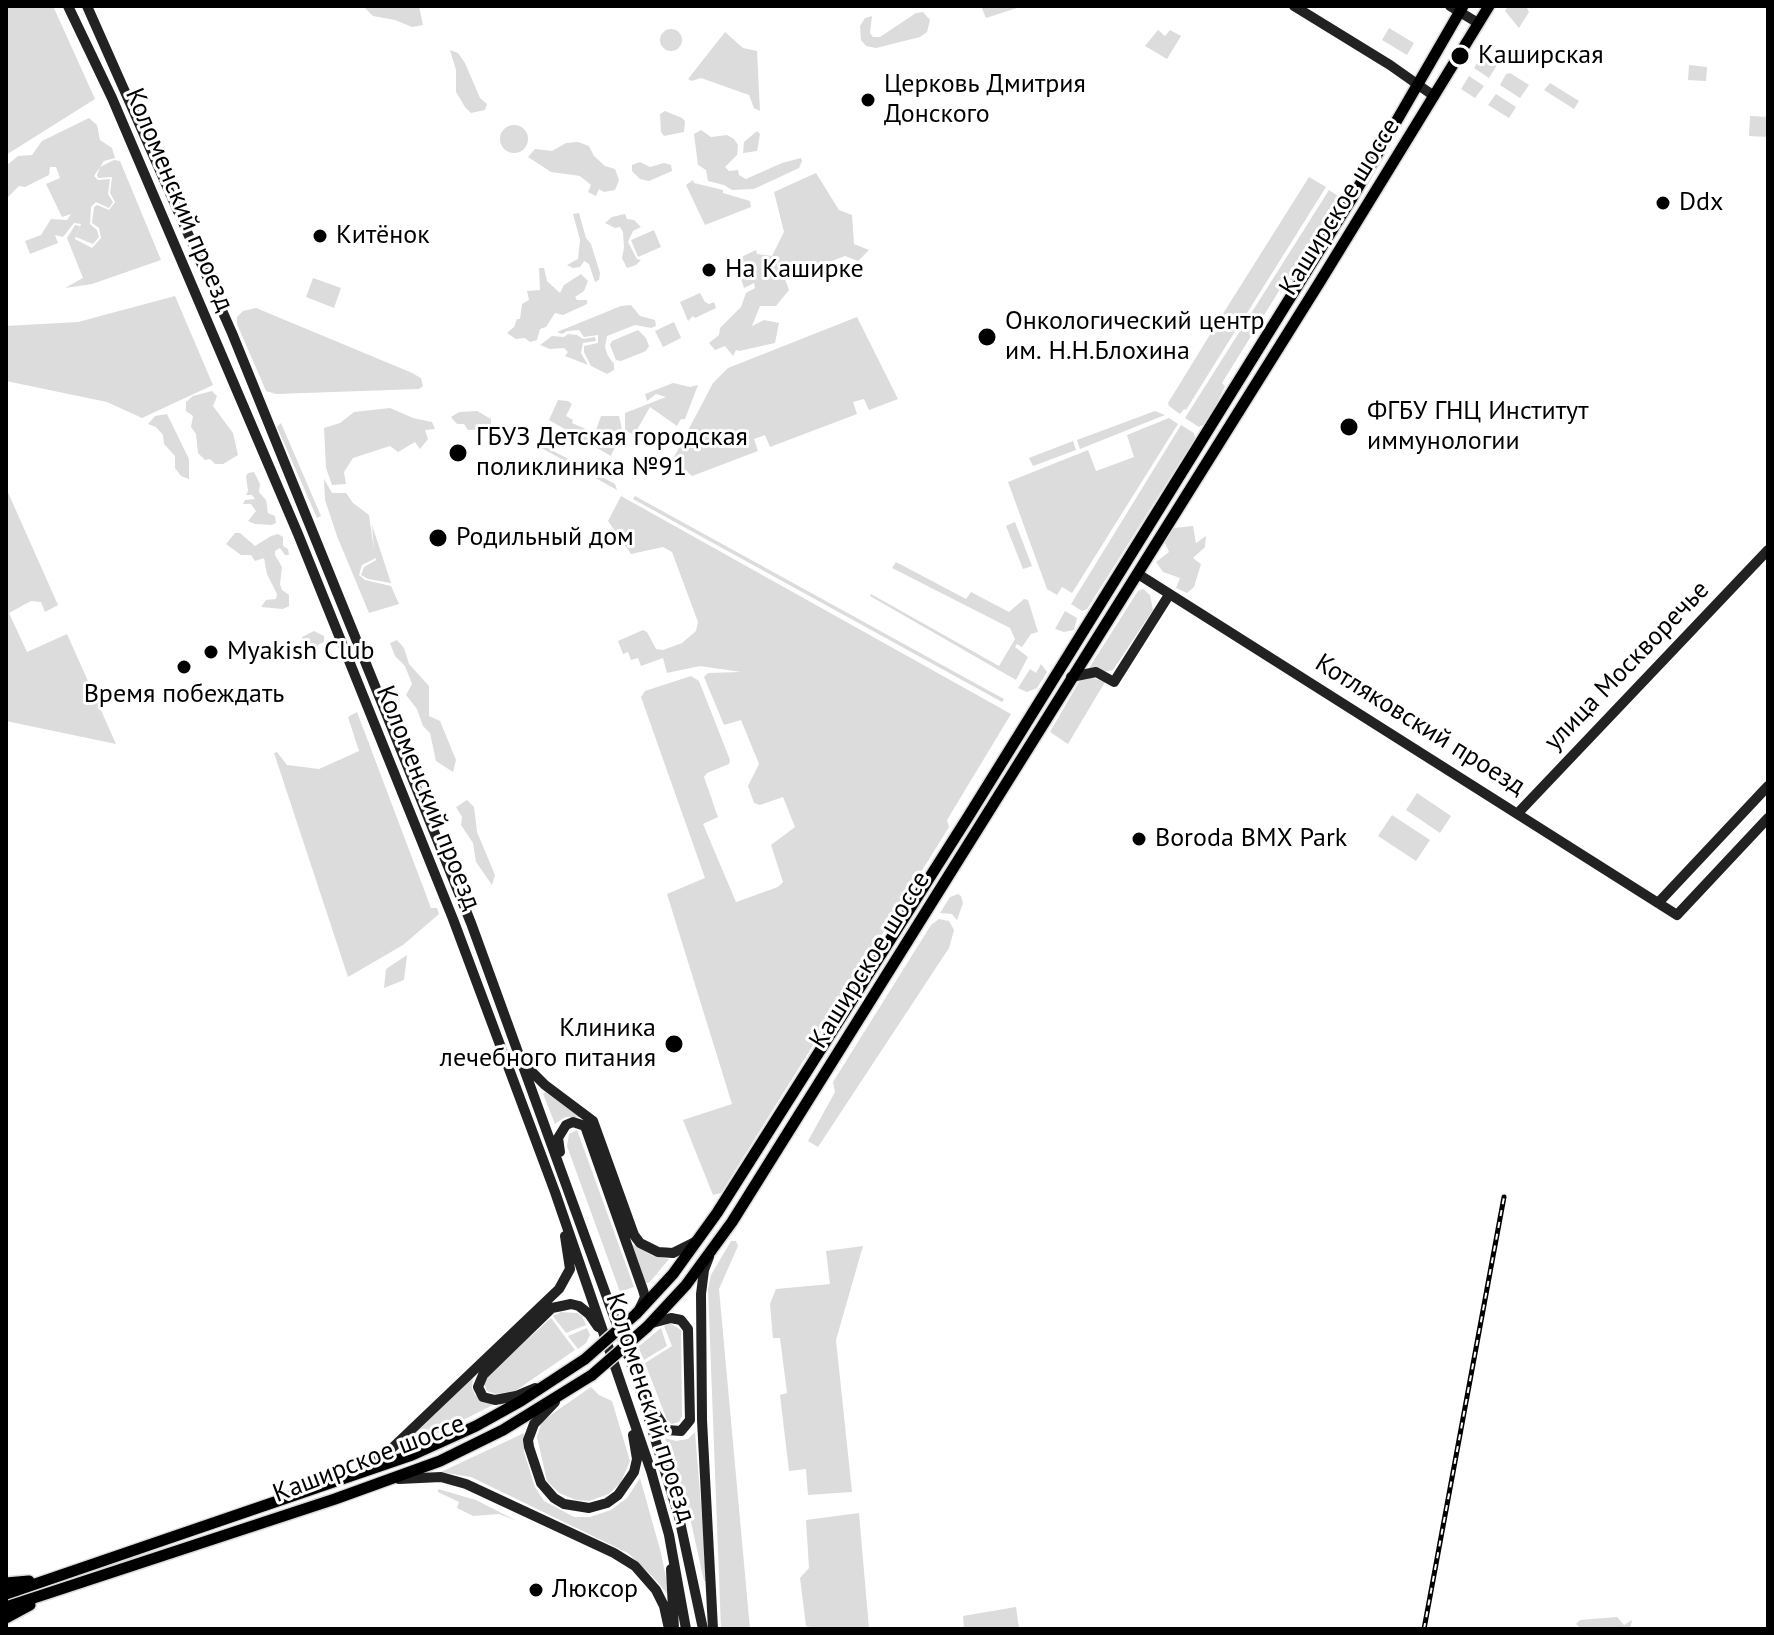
<!DOCTYPE html>
<meta charset="utf-8">
<style>
body{margin:0}
#map{position:relative;width:1774px;height:1635px;overflow:hidden;background:#fff;font-family:"PT Sans",sans-serif}
canvas{display:block}
.frame{position:absolute;inset:0;border:8px solid #000;pointer-events:none}
</style>
<div id="map">
<canvas width="1774" height="1635"></canvas>
<div class="frame"></div>
</div>
<script>
const ctx = document.querySelector('canvas').getContext('2d');
ctx.lineJoin = 'round';
function paint(path, color) { ctx.fillStyle = color; ctx.fill(path, 'evenodd'); }
const shape = rows => new Path2D(rows.map(r => 'M' + r).join(''));
function trace(path, color, width, dash) { ctx.strokeStyle = color; ctx.lineWidth = width; ctx.lineCap = dash ? 'butt' : 'round'; ctx.setLineDash(dash || []); ctx.stroke(path); }
function write(font, color, halo, rows, align = 'center') {
  ctx.font = font + ' "PT Sans",sans-serif'; ctx.lineWidth = 6; ctx.setLineDash([]); ctx.textBaseline = 'middle'; ctx.strokeStyle = halo; ctx.fillStyle = color; for (const [text, x, y, turn = 0] of rows) {
    ctx.save(); ctx.translate(x, y); ctx.rotate((+turn || 0) * Math.PI / 180); ctx.textAlign = isNaN(turn) ? turn : align; if (halo) ctx.strokeText(text, 0, 0); ctx.fillText(text, 0, 0); ctx.restore();
  }
}
paint(shape([
 [6,6,53,6,95,99,6,155],
 [363,6,419,6,423,25,412,27,395,20,373,16],
 [981,6,1023,6,986,18],
 [1508,6,1526,6,1529,12,1519,28,1505,11],
 [923,12,930,20,927,32,920,37,876,48,866,46,861,40,860,26,865,18,872,16,870,33,873,37,880,37,916,13],
 [1389,28,1414,43,1407,55,1382,40],
 '660 40a11 11 0 1 1 22 0a11 11 0 1 1-22 0Z',
 [1158,30,1165,36,1170,30,1181,36,1167,59,1145,46],
 [725,32,743,48,757,51,760,111,754,108,749,95,701,78,692,81,688,79],
 [450,50,458,53,465,63,480,98,487,104,485,110,471,113,465,107,456,92,456,70],
 [1482,55,1497,65,1489,78,1474,68],
 [1689,65,1707,67,1706,81,1688,80],
 [1510,73,1529,85,1520,98,1500,85,1506,74],
 [1469,76,1484,86,1475,98,1461,89],
 [1550,83,1579,101,1574,109,1544,90],
 [1496,94,1516,107,1509,118,1488,105],
 [665,111,682,118,685,121,684,132,664,136,661,132,660,114],
 [1750,116,1768,117,1768,137,1749,136],
 [89,118,97,125,100,140,112,148,115,158,104,161,94,176,98,180,110,179,108,194,113,202,109,208,96,202,91,207,90,224,97,230,99,237,93,244,76,237,81,224,74,223,63,237,55,235,58,243,30,254,25,241,41,235,51,219,67,220,71,214,62,217,46,184,60,178,56,167,50,167,49,175,25,187,19,186,7,198,6,166,18,156,32,155,42,141],
 '500 139a14 14 0 1 1 28 0a14 14 0 1 1-28 0Z',
 [701,130,711,137,727,135,734,139,738,145,737,155,725,167,729,171,738,170,739,175,746,179,782,163,801,158,802,161,799,168,754,189,732,190,724,185,708,181,706,170,698,165,694,134],
 [757,131,760,134,757,151,743,153,744,142],
 [578,142,589,146,594,156,605,166,615,169,619,180,615,190,604,192,599,189,596,196,588,192,591,185,580,176,551,172,528,157,535,149,552,151,566,143],
 [114,160,120,161,161,260,92,284,65,288,83,278,67,238,75,225,80,226,75,239,92,248,101,238,99,228,92,223,94,207,97,205,109,210,115,202,110,193,112,177,98,178,97,175,100,167],
 [640,162,650,167,664,163,671,165,672,171,649,181,640,179,632,171,632,165],
 [816,173,839,210,852,215,854,244,869,250,858,261,845,256,785,279,789,290,776,306,760,306,752,326,764,320,779,323,775,343,739,351,736,350,733,356,725,346,715,350,709,343,719,335,720,328,741,307,746,293,755,288,754,283,744,288,735,260,756,250,757,254,772,256,784,232,774,192],
 [1309,177,1326,187,1242,321,1214,328],
 [693,180,694,183,723,190,723,193,750,201,751,207,705,225,686,185],
 [1329,190,1338,196,1339,203,1293,281,1287,278,1222,383,1225,386,1215,407,1203,425,1199,427,1185,418],
 [579,213,586,238,591,244,600,273,599,280,595,282,589,264,584,261,580,267,573,268,567,265,578,259,580,240,573,214],
 [625,214,627,219,634,220,641,227,633,231,628,242,637,259,641,260,636,265,627,268,622,258,624,248,623,232,620,227,615,228,605,223,612,217],
 [654,230,661,247,638,257,631,240],
 [539,268,544,268,547,281,560,293,564,285,581,274,588,281,584,291,575,297,577,300,587,300,587,304,563,315,555,313,546,327,540,329,537,340,530,342,525,338,516,339,507,333,514,327,517,319,520,319,522,304,529,300,527,291,540,290],
 [313,278,341,288,334,308,306,297],
 [700,293,705,302,709,304,714,302,716,308,695,318,693,316,688,321,680,302],
 [175,296,213,385,142,418,107,402,6,381,6,326,78,322],
 [631,305,640,316,655,320,656,326,651,328,635,325,607,336,605,347,608,356,614,364,614,370,607,374,591,366,584,352,584,346,598,343,598,335,584,337,579,330,567,331,562,334,557,332,621,306],
 [256,308,410,372,421,378,423,386,419,389,276,394,266,391,237,324,237,317,243,311],
 [857,317,898,399,869,410,864,399,853,402,857,414,770,447,765,435,754,439,758,451,692,476,673,459,713,383,728,368],
 [674,322,681,338,663,347,655,331],
 [1239,325,1186,410,1184,409,1180,414,1169,406,1168,403,1211,333],
 [638,330,646,338,649,346,646,351,621,361,616,360,610,345,612,341],
 [568,334,577,335,583,339,595,337,596,341,583,343,581,353,588,365,565,356,568,352,564,348,550,349,540,345,552,336,564,337],
 [673,383,690,387,698,385,685,419,681,419,677,426,650,407,634,435,625,430,625,413,666,397,656,394,647,401,645,394],
 [212,391,217,396,213,406,233,433,238,455,223,464,215,464,210,459,205,460,198,453,196,434,191,427,193,416,186,411,186,402,193,396],
 [558,400,568,401,572,404,566,416,573,420,572,423,595,433,601,416,619,416,622,430,611,456,549,420],
 [390,408,413,418,432,422,435,429,425,430,428,439,420,449,415,442,398,452,390,446,353,458,344,472,346,484,332,485,326,468,324,428,340,423,354,412],
 [477,411,491,419,491,429,468,430,464,424,457,424,451,417,459,412],
 [1155,411,1165,415,1080,449,1077,440],
 [167,414,189,459,189,479,181,476,175,468,175,456,164,444,163,435,156,427,148,424,155,416],
 [1169,418,1178,424,1072,593,1062,587,1057,595,1047,589,1008,482,1088,450,1096,471,1134,457,1127,435],
 [281,423,321,516,317,518,277,427],
 [1181,425,1194,433,1195,438,1087,609,1082,611,1071,604],
 [1073,441,1076,450,1033,466,1029,458],
 [542,445,615,484,617,490,538,446],
 [254,472,260,484,259,492,266,500,268,513,275,516,276,523,272,525,255,524,248,521,256,511,251,504,243,504,245,500,255,499,252,495,246,495,248,491,246,476,248,473],
 [324,479,332,493,346,493,353,503,369,515,374,550,372,525,391,583,368,579,361,575,364,567,376,560,376,558,362,565,359,575,365,580,391,586,399,604,369,613,337,536,325,500],
 [6,488,58,605,45,612,41,602,31,601,9,613,27,652,67,634,116,744,6,721],
 [621,496,1011,714,947,820,949,827,721,1193,713,1195,683,1120,732,1104,667,894,705,878,641,697,645,691,691,676,699,681,730,760,729,764,707,773,704,777,718,817,703,824,736,902,778,887,783,882,771,845,795,827,783,797,760,805,754,803,748,786,759,764,741,720,724,725,704,677,708,673,741,672,700,666,667,673,663,658,641,666,638,658,631,660,628,652,623,654,618,641,643,630,647,632,656,649,663,650,682,643,696,631,698,622,672,552,663,547,631,554,608,521],
 [635,496,993,693,1004,699,1002,702,633,499],
 [1015,522,1032,566,1023,569,1006,526],
 [1193,526,1196,543,1206,536,1205,547,1193,558,1201,564,1194,587,1187,593,1176,588,1180,578,1163,572,1156,562,1169,552,1164,541,1174,528],
 [235,533,240,533,255,546,271,536,278,534,283,537,283,546,288,549,289,555,285,555,280,548,275,551,275,555,282,567,280,584,282,590,289,595,289,606,283,609,261,607,266,600,276,599,277,594,267,574,264,558,255,561,251,555,241,555,226,544],
 [896,562,966,599,971,592,1009,612,1024,599,1028,600,1038,632,1031,634,1022,647,1017,644,1015,647,1028,657,1016,680,870,596,871,594,999,666,1015,639,1010,628,892,568],
 [1143,589,1150,595,1153,610,1113,670,1104,672,1089,668,1138,591],
 [1065,611,1077,618,1074,630,1064,632,1055,629],
 [314,631,324,636,324,642,319,644,311,654,305,652,302,637],
 [397,640,404,648,409,664,429,686,429,716,440,721,456,760,453,772,436,761,430,733,423,726,417,709,406,695,412,684,405,666,395,656,390,643],
 [1041,664,1047,672,1037,688,1027,692,1018,688,1030,669,1036,673],
 [1088,676,1105,682,1068,744,1050,732,1080,680],
 [357,712,431,908,437,908,439,914,403,945,348,977,274,753,277,752,287,765,319,769,359,751,348,717],
 [1417,793,1451,816,1440,833,1406,810],
 [467,800,474,807,477,832,495,875,492,885,476,862,473,843,461,825,462,817,456,807],
 [1392,815,1430,840,1416,861,1378,836],
 [958,894,961,896,963,903,957,920,952,914,940,913,950,897],
 [939,919,949,921,954,930,949,948,818,1147,808,1141,835,1092,833,1082,931,925],
 [407,955,404,980,384,988,386,969],
 [545,1092,581,1117,565,1117,555,1124,543,1094],
 [577,1130,634,1287,620,1292,567,1146,569,1134],
 [731,1241,736,1241,738,1246,719,1289,750,1629,721,1629,708,1289,711,1275],
 [632,1244,653,1256,669,1259,649,1283,646,1283],
 [863,1246,836,1340,852,1492,808,1495,806,1469,789,1471,780,1395,787,1393,780,1338,773,1338,770,1304,776,1289,830,1284,826,1251],
 [561,1312,577,1313,582,1316,586,1325,566,1333,553,1316],
 [551,1318,575,1350,515,1391,495,1394,487,1391,484,1384,487,1376],
 [670,1323,681,1330,682,1416,679,1422,672,1424,667,1420,645,1363,672,1346,664,1326],
 [587,1328,590,1335,586,1343,578,1349,568,1336],
 [661,1328,667,1346,644,1360,638,1347],
 [473,1377,472,1388,475,1395,497,1403,437,1433,404,1444],
 [591,1387,599,1395,612,1401,630,1461,621,1482,609,1494,589,1501,576,1500,559,1493,547,1481,537,1437,542,1421],
 [695,1432,707,1580,704,1581,689,1513,665,1438,676,1441,688,1439],
 [524,1433,524,1452,535,1487,544,1501,574,1517,590,1517,611,1510,627,1498,640,1478,661,1553,670,1597,655,1579,628,1553,471,1477,441,1472],
 [438,1489,476,1500,517,1521,499,1514,473,1516,457,1508,459,1502,438,1492],
 [859,1513,869,1629,821,1629,806,1626,800,1578,809,1568,806,1520],
 [1016,1607,1019,1629,964,1629,963,1616],
 [1617,1617,1624,1625,1632,1620,1630,1629,1582,1629,1576,1624,1580,1620]
]), '#dcdcdc');
const primary = shape([
 [636,1314,673,1274,717,1213,968,817,1352,198,1463,6],
 [647,1327,686,1285,732,1222,1321,280,1489,6],
 [6,1583,29,1581],
 [6,1594,412,1455,476,1426,521,1401,585,1359],
 [6,1607,335,1499,440,1461,503,1430,592,1375],
 [6,1618,30,1605]
]);
trace(primary, '#dbdbdb', 14);
trace(shape([
 [68,6,112,98,298,534,453,919,555,1192,651,1471,669,1535,686,1629],
 [87,6,232,333,471,923,637,1380,679,1517,703,1629],
 [1294,6,1390,65,1434,96],
 [1450,6,1478,23],
 [1138,574,1677,915,1768,818],
 [1071,677,1096,672,1114,682,1169,595],
 [1518,813,1768,550],
 [1658,903,1768,786],
 [528,1068,545,1085,593,1121,634,1235,640,1243,658,1252,673,1253,695,1242],
 [560,1152,558,1138,566,1125,573,1122,585,1126,643,1290,645,1297,640,1308],
 [709,1257,704,1270,701,1294,702,1420,713,1629],
 [535,1388,516,1396,495,1400,483,1397,478,1387,483,1375,552,1308,571,1304,579,1306,589,1314,598,1327],
 [555,1402,534,1424,528,1440,529,1447,541,1483,554,1498,564,1504,589,1508,607,1503,618,1495,634,1472,637,1459,633,1435],
 [649,1403,666,1430,681,1431,690,1420,688,1329,681,1320,671,1318,652,1323],
 [362,1470,389,1451,559,1289,570,1269,565,1236],
 [399,1479,441,1477,466,1484,614,1553,635,1566,656,1590,664,1606,669,1629],
 [671,1569,674,1629]
]), '#222', 10);
trace(primary, '#000', 11);
const rail = shape([
 [1424,1629,1504,1197]
]);
trace(rail, '#000', 5);
trace(rail, '#fff', 2, [6]);
const primaryBridge = shape([
 [585,1359,636,1314],
 [592,1375,647,1327]
]);
trace(primaryBridge, '#dbdbdb', 14, []);
trace(primaryBridge, '#000', 11);
for (const [x, y, r, color] of [
 [1460,56,10,"#000"],
 [868,100,8,"#000"],
 [1663,203,8,"#000"],
 [320,236,8,"#000"],
 [709,270,8,"#000"],
 [987,337,10,"#000"],
 [1349,427,10,"#000"],
 [458,453,10,"#000"],
 [438,538,10,"#000"],
 [211,652,8,"#000"],
 [184,667,8,"#000"],
 [1139,839,8,"#000"],
 [674,1044,10,"#000"],
 [536,1590,8,"#000"]
]) { const dot = new Path2D(); dot.arc(x, y, r, 0, 2 * Math.PI); ctx.fillStyle = color; ctx.fill(dot); trace(dot, '#fff', 3); }
write('26px', '#000', '#fff', [
 ["Каширская",1478,56],
 ["Церковь Дмитрия",884,85],
 ["Донского",884,115],
 ["Ddx",1679,203],
 ["Китёнок",336,236],
 ["На Каширке",725,270],
 ["Онкологический центр",1005,322],
 ["им. Н.Н.Блохина",1005,352],
 ["ФГБУ ГНЦ Институт",1367,412],
 ["иммунологии",1367,442],
 ["ГБУЗ Детская городская",476,438],
 ["поликлиника №91",476,468],
 ["Родильный дом",456,538],
 ["Myakish Club",227,652],
 ["Время побеждать",184,695,"center"],
 ["Boroda BMX Park",1155,839],
 ["Клиника",656,1029,"right"],
 ["лечебного питания",656,1059,"right"],
 ["Люксор",552,1590]
], 'left');
write('26px', '#000', '#fff', [
 ["Коломенский проезд",179,200,67],
 ["Каширское шоссе",1340,207,-58],
 ["улица Москворечье",1627,666,-46],
 ["Котляковский проезд",1420,725,32],
 ["Коломенский проезд",428,798,68],
 ["Каширское шоссе",870,960,-58],
 ["Коломенский проезд",650,1408,72],
 ["Каширское шоссе",369,1459,-21]
]);
</script>
